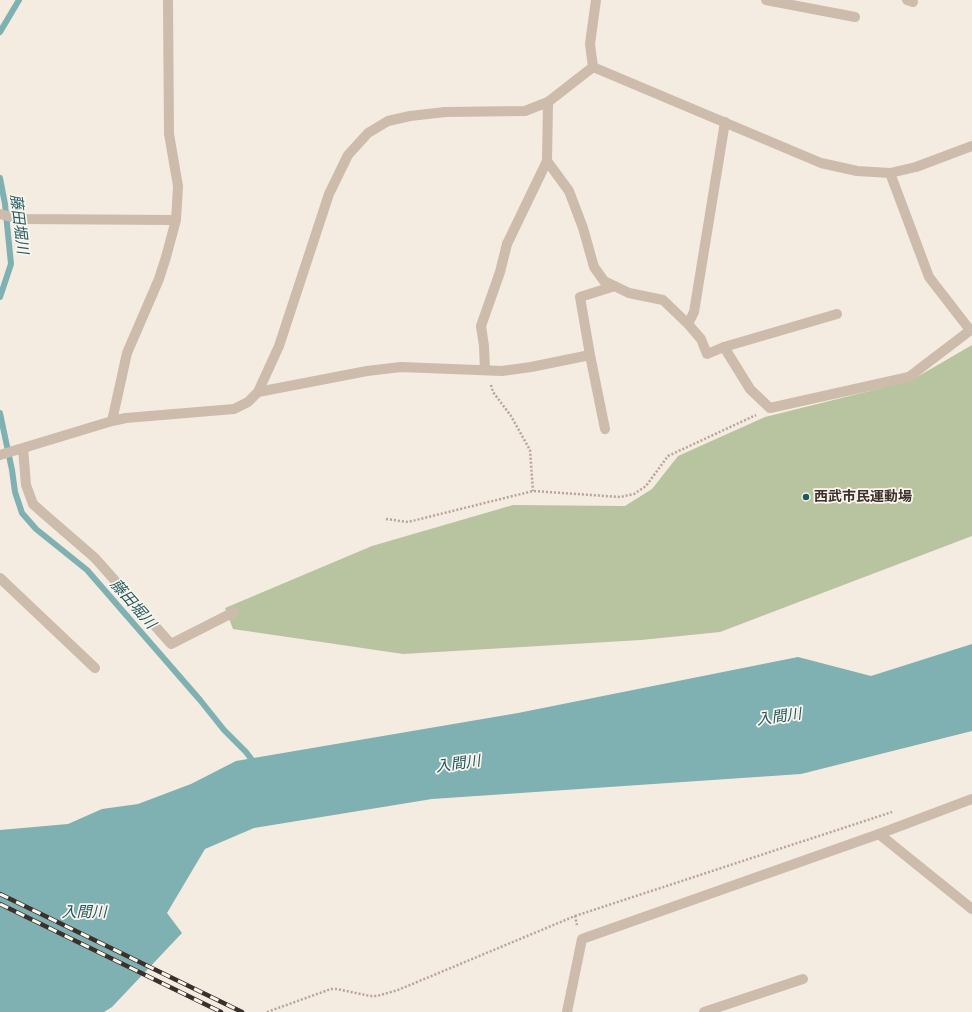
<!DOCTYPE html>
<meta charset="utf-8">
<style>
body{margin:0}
canvas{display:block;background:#f4ebe1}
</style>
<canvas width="972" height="1012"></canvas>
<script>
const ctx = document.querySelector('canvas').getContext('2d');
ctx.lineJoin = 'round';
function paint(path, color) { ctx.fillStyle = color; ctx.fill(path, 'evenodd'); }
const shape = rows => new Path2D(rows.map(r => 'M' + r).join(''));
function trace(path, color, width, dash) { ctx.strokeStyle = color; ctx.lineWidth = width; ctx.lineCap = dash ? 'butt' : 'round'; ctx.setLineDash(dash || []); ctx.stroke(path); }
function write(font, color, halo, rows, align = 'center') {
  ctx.font = font + ' "Public Sans","Noto Sans JP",sans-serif'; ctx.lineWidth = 3.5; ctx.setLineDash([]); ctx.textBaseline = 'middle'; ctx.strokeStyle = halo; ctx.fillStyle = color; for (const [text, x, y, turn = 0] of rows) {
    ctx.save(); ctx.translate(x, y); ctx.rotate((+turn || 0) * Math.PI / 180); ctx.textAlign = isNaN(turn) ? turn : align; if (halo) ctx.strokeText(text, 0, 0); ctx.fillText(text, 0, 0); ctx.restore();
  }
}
paint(shape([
 [972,345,972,536,720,632,641,640,403,654,233,629,225,608,372,546,513,505,625,506,652,489,678,456,765,417,910,381]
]), '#b8c4a0');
paint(shape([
 [972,644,972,731,801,774,432,799,254,828,205,849,167,913,182,933,112,1007,104,1012,0,1012,0,830,68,824,102,809,138,804,191,784,236,761,518,713,798,657,871,676]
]), '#7fb0b2');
trace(shape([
 [0,32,19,0],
 [0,178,5,204,11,264,0,297],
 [0,413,12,470,15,492,22,513,36,529,87,570,200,700,224,730,246,752,255,764]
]), '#7fb0b2', 6);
trace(shape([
 [491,385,493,392,511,416,530,450,533,491],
 [386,519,408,522,533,491,620,497,634,494,646,486,668,456,756,415],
 [575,916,892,812],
 [267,1012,331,989,337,989,370,996,377,996,398,990,575,916,577,925]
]), '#b9a596', 2.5, [2, 2]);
trace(shape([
 [724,347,750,389,770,408,909,377,972,329],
 [485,370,484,346,481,326,500,272,507,244],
 [879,834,972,909],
 [704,1012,803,979]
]), '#cdbbac', 10);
trace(shape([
 [766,0,855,17],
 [907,0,913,2],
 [548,102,547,161,569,191,583,228,594,267,604,281,629,293,663,300,688,324,701,339,707,354,724,347,837,314],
 [890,173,929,277,970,330],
 [0,214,20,219,176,220],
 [507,244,547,161],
 [688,324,694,312,725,122],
 [258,392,367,371,401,367,502,371,531,367,590,355],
 [112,421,127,353,159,279,166,257,176,220,178,186,169,134,168,0],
 [605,429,590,355,580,297,615,286],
 [23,448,26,485,33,504,43,513,95,558,171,644,234,612],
 [0,455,112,421,126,418,234,409,248,402,258,392,279,346,329,194,348,155,368,133,388,121,410,116,445,112,525,111,548,102,593,67,590,44,596,0],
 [0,578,95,668]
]), '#cdbbac', 10);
trace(shape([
 [593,67,821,163,857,171,890,173,916,167,972,146],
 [567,1012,582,939,879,834,972,799]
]), '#cdbbac', 10);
const rail = shape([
 [0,894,242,1012],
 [0,904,221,1012]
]);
trace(rail, '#3b302b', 4.5);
trace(rail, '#fbf5ee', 3, [9]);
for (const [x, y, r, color] of [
 [806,497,4,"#1f5a5e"]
]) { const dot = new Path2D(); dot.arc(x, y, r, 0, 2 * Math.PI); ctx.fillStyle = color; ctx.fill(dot); trace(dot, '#fbf5ee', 1.5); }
write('bold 14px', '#3b302b', '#fbf5ee', [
 ["西武市民運動場",814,497]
], 'left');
write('italic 15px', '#1f5a5e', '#fbf5ee', [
 ["藤田堀川",19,224,83],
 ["藤田堀川",133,604,49],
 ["入間川",779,717,-8],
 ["入間川",458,764,-8],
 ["入間川",84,912]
]);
</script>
